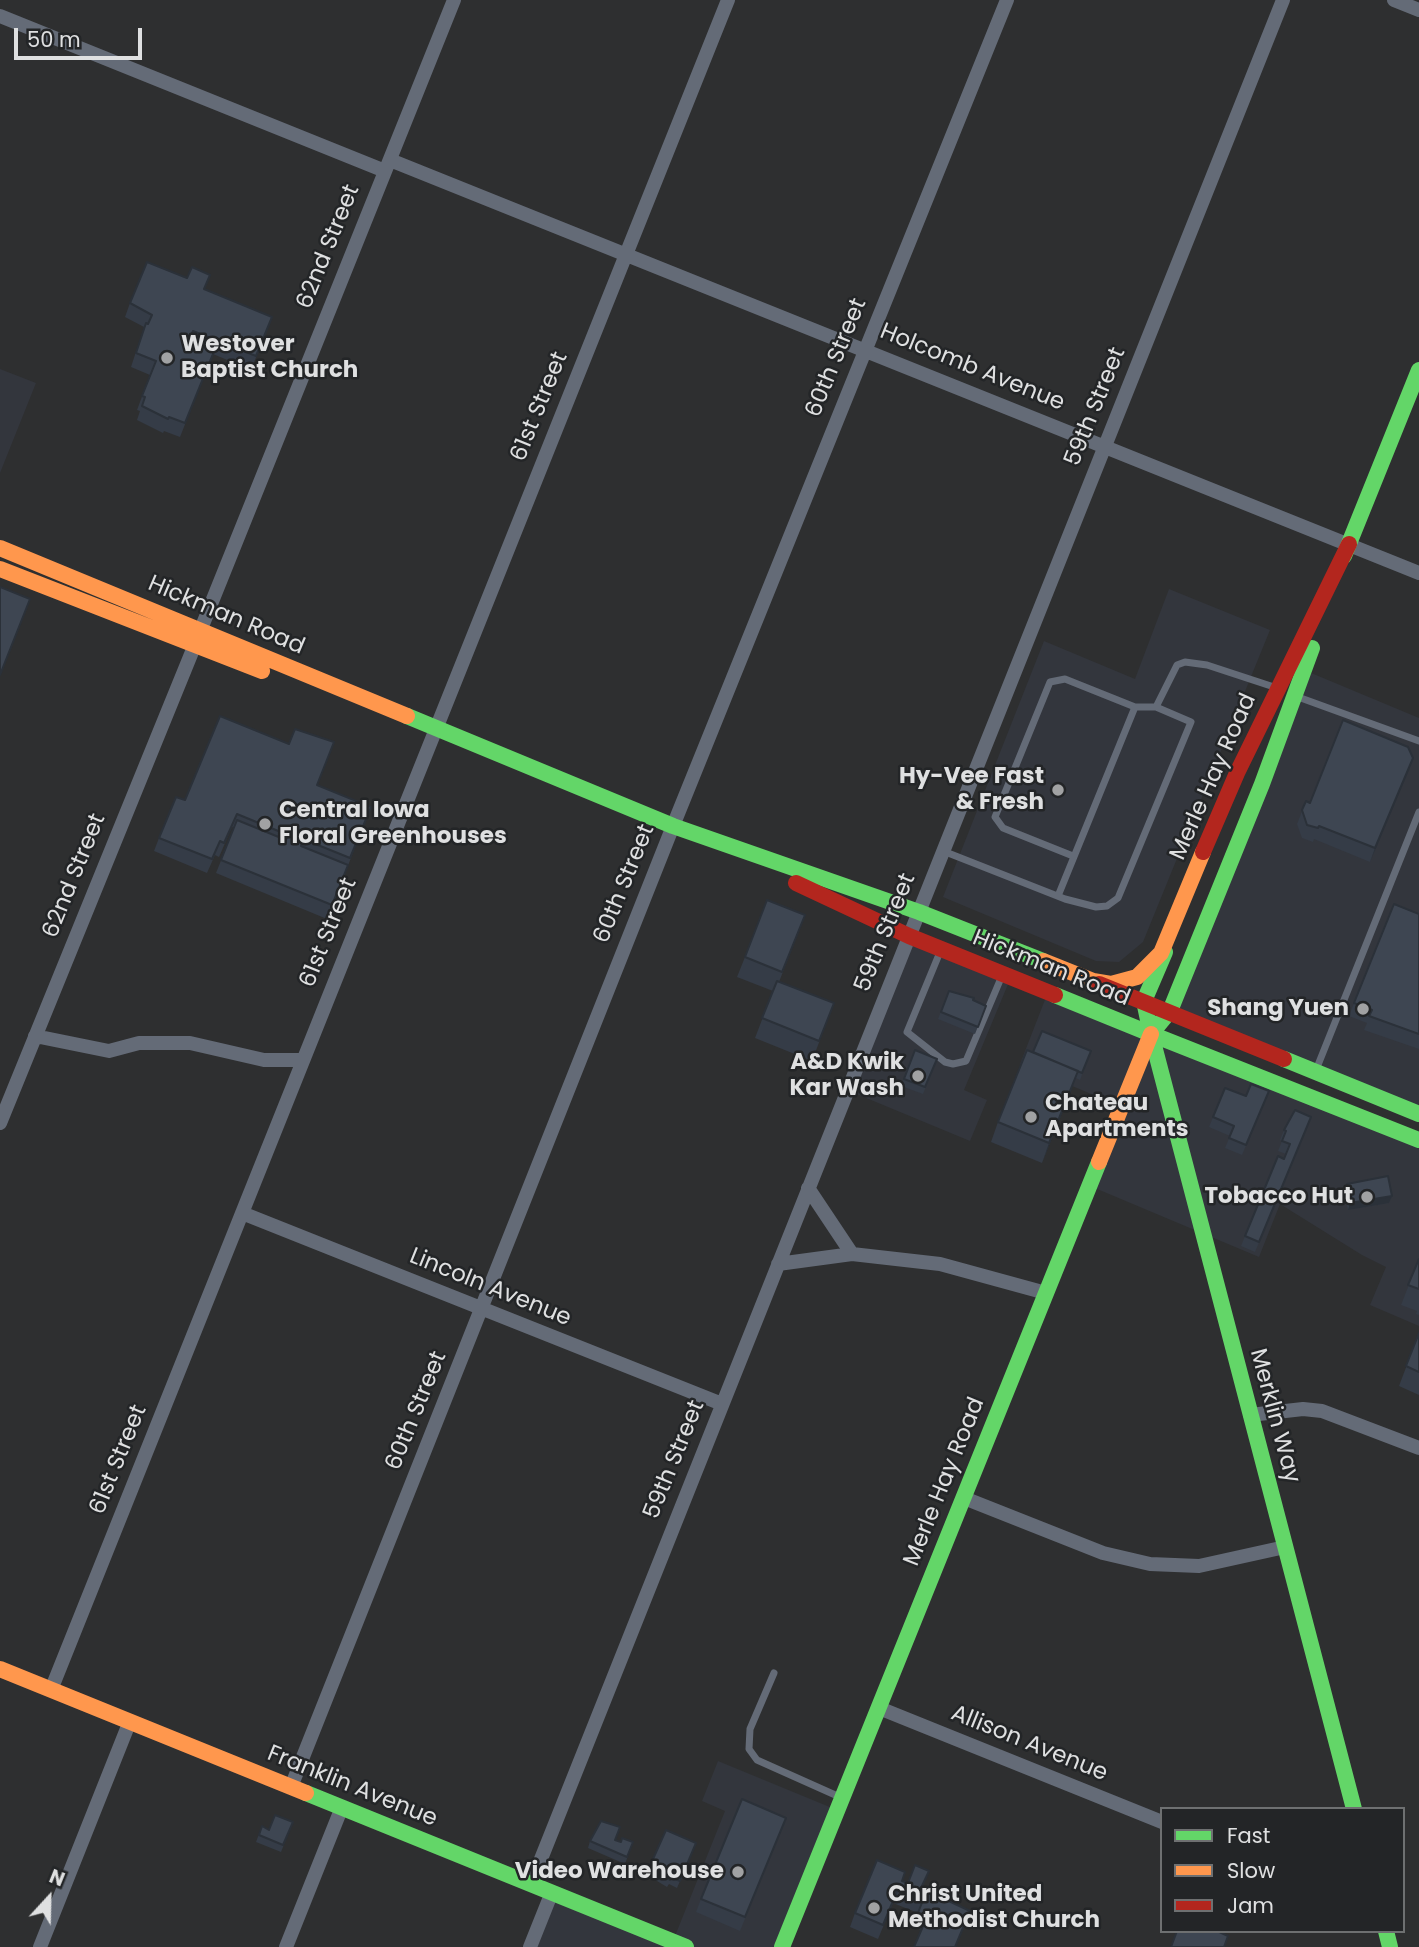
<!DOCTYPE html>
<style>
body{margin:0}
#map{position:relative;width:1419px;height:1947px;overflow:hidden;background:#2e2f30;font-family:Poppins,sans-serif}
canvas{display:block}
.legend{position:absolute;left:1160px;top:1807px;width:245px;height:126px;box-sizing:border-box;background:#232527;border:2px solid #6e7071;margin:0;padding:9px 12px;list-style:none;font-size:21px;color:#dfe0e1}
.legend li{display:flex;align-items:center;gap:14px;height:35px}
.legend b{width:35px;border:2px solid #6e7071}
.north{position:absolute;left:14px;top:1863px;width:70px;height:70px;-webkit-text-stroke:5px #232527;paint-order:stroke;rotate:22deg;font-size:19px;font-weight:700;line-height:28px;text-align:center;color:#dfe0e1}
.north::after{content:'';display:block;margin:auto;width:24px;height:32px;background:#dfe0e1;clip-path:polygon(50% 0,100% 100%,50% 72%,0 100%)}
.scale{position:absolute;left:14px;top:28px;width:128px;height:32px;box-sizing:border-box;border:4px solid #dfe0e1;border-top:0;padding-left:9px;font-size:21px;line-height:24px;white-space:nowrap;color:#dfe0e1;-webkit-text-stroke:5px #232527;paint-order:stroke}
</style>
<div id="map">
<canvas width="1419" height="1947"></canvas>
<ul class="legend">
<li><b style="height:9px;background:#63d668"></b>Fast</li>
<li><b style="height:9px;background:#ff974d"></b>Slow</li>
<li><b style="height:9px;background:#b3261e"></b>Jam</li>
</ul>
<div class="north">N</div>
<div class="scale">50 m</div>
</div>
<script>
const ctx = document.querySelector('canvas').getContext('2d');
ctx.lineJoin = 'round';
function paint(path, color) { ctx.fillStyle = color; ctx.fill(path, 'evenodd'); }
const shape = rows => new Path2D(rows.map(r => 'M' + r).join(''));
function trace(path, color, width, dash) { ctx.strokeStyle = color; ctx.lineWidth = width; ctx.lineCap = dash ? 'butt' : 'round'; ctx.setLineDash(dash || []); ctx.stroke(path); }
function write(font, color, halo, rows, align = 'center') {
  ctx.font = font + ' Poppins,sans-serif'; ctx.lineWidth = 5; ctx.setLineDash([]); ctx.textBaseline = 'middle'; ctx.strokeStyle = halo; ctx.fillStyle = color; for (const [text, x, y, turn = 0] of rows) {
    ctx.save(); ctx.translate(x, y); ctx.rotate((+turn || 0) * Math.PI / 180); ctx.textAlign = isNaN(turn) ? turn : align; if (halo) ctx.strokeText(text, 0, 0); ctx.fillText(text, 0, 0); ctx.restore();
  }
}
paint(shape([
 [0,369,36,383,0,473],
 [1169,589,1270,630,1143,942,1119,962,1096,961,943,897,1044,641,1135,679],
 [1304,670,1419,718,1419,1114,1170,1011],
 [909,936,1011,977,964,1090,987,1100,970,1141,847,1090],
 [1048,992,1419,1140,1419,1326,1370,1305,1386,1267,1362,1255,1280,1204,1259,1257,1090,1186,1122,1107,1020,1064],
 [718,1761,837,1810,782,1947,530,1947,552,1892,673,1941,725,1811,702,1801]
]), '#33363d');
trace(shape([
 [1298,697,1419,741],
 [943,851,1065,899,1096,907,1107,906,1118,898,1191,722,1156,707,1177,665,1185,662,1207,665,1274,687],
 [1073,856,1003,828,995,817,1050,682,1065,679,1135,707,1156,707],
 [1058,896,1135,707],
 [940,952,907,1032,945,1062,953,1064,966,1061,1001,978],
 [1316,1070,1419,812],
 [774,1673,750,1729,749,1749,757,1760,842,1798]
]), '#646b77', 7);
trace(shape([
 [1394,0,1419,10],
 [0,16,385,171],
 [390,160,1419,573],
 [201,629,454,0],
 [35,1036,109,1051,139,1043,190,1043,264,1060,303,1060],
 [0,1123,194,647],
 [808,1188,852,1254],
 [242,1213,722,1404],
 [778,1264,852,1254,940,1264,1046,1293],
 [1250,1415,1303,1409,1322,1411,1419,1448],
 [964,1498,1103,1553,1150,1564,1199,1566,1285,1547],
 [51,1690,728,0],
 [879,1708,1162,1822],
 [291,1787,673,826,1007,0],
 [531,1884,1283,0],
 [40,1947,130,1721],
 [286,1947,342,1807],
 [530,1947,552,1892]
]), '#646b77', 14);
trace(shape([
 [1344,556,1419,370],
 [407,716,673,826,919,912,1043,961],
 [1165,952,1144,1001,1151,1034,1354,1809],
 [1055,995,1151,1034,1170,1011,1262,784,1312,648],
 [1151,1034,1419,1140],
 [1284,1059,1419,1114],
 [306,1793,686,1947],
 [1386,1931,1390,1947],
 [782,1947,1099,1162]
]), '#63d668', 16);
trace(shape([
 [0,548,407,716],
 [0,569,262,671],
 [1043,961,1093,981,1111,984,1137,977,1161,953,1203,852],
 [1099,1162,1151,1034],
 [0,1669,306,1793]
]), '#ff974d', 16);
trace(shape([
 [1203,852,1237,773,1349,544],
 [796,883,909,936,1055,995],
 [1099,984,1284,1059]
]), '#b3261e', 16);
paint(shape([
 [205,289,272,317,251,370,213,354,180,437,164,431,163,433,137,420,140,411,137,410,150,375,131,367,144,327,125,317,130,303],
 [289,744,329,756,317,785,371,807,327,919,216,873,234,828,232,827,219,857,215,855,207,873,154,851,159,838,185,800],
 [1408,772,1370,862,1314,839,1313,842,1302,838,1297,824,1306,801,1310,803],
 [1419,914,1419,1049,1364,1030,1367,1023,1349,1016,1354,1003],
 [805,915,779,982,834,1003,812,1061,755,1038,773,991,737,977,745,957],
 [949,991,986,1006,975,1034,938,1019],
 [915,1050,937,1059,923,1094,901,1086],
 [1091,1051,1080,1080,1076,1078,1042,1163,991,1142,998,1122,1033,1052],
 [1225,1088,1246,1096,1269,1091,1242,1155,1225,1148,1230,1136,1209,1127],
 [1307,1127,1255,1252,1241,1246,1245,1236,1286,1154,1278,1151,1282,1141,1280,1140,1284,1130],
 [1347,1184,1392,1196,1389,1203,1348,1210,1344,1191],
 [1419,1259,1419,1315,1416,1314,1417,1311,1401,1305],
 [1419,1333,1419,1395,1399,1386],
 [786,1818,740,1931,696,1912,701,1899],
 [293,1822,281,1852,256,1842,262,1826,269,1830],
 [615,1840,621,1842,633,1842,625,1864,588,1848,590,1841],
 [696,1843,677,1888,669,1884,667,1887,647,1875,649,1868],
 [902,1881,965,1925,921,1930,913,1926,918,1913,893,1903,878,1939,850,1927,855,1913]
]), '#353c47');
paint(shape([
 [1413,758,1408,772,1370,862,1375,848],
 [1078,1071,1071,1091,1042,1163,1049,1143],
 [1392,1196,1389,1203,1348,1210,1350,1203]
]), '#2b3139');
const building = shape([
 [147,262,187,278,192,267,210,275,204,289,272,317,256,356,193,331,190,338,215,349,185,423,169,417,168,419,142,406,145,397,142,396,156,361,136,353,146,323,148,324,152,315,130,303,147,262],
 [0,587,30,599,0,675,0,587],
 [220,716,289,744,295,729,334,742,317,785,371,807,350,858,303,839,301,846,348,865,332,905,221,860,237,820,286,840,288,835,237,814,224,843,220,841,212,859,159,838,176,797,185,800,220,716],
 [1343,720,1408,747,1413,758,1375,848,1319,826,1318,828,1307,825,1302,810,1306,801,1310,803,1343,720],
 [767,900,805,915,782,972,745,957,767,900],
 [1394,904,1419,914,1419,1034,1369,1016,1372,1010,1354,1003,1394,904],
 [777,981,834,1003,819,1041,762,1018,777,981],
 [949,991,974,998,973,1000,986,1006,978,1027,941,1012,949,991],
 [1042,1031,1091,1051,1082,1073,1033,1052,1042,1031],
 [915,1050,937,1059,925,1087,904,1079,915,1050],
 [1027,1050,1078,1071,1049,1143,998,1122,1027,1050],
 [1251,1084,1269,1091,1246,1145,1229,1138,1234,1126,1213,1117,1225,1088,1246,1096,1251,1084],
 [1295,1110,1311,1117,1259,1242,1245,1236,1278,1156,1284,1159,1290,1144,1282,1141,1286,1131,1284,1130,1295,1110],
 [1388,1176,1392,1196,1350,1203,1347,1184,1388,1176],
 [1419,1259,1419,1289,1408,1285,1419,1259],
 [1419,1333,1419,1372,1406,1366,1419,1333],
 [742,1799,786,1818,745,1917,701,1899,742,1799],
 [275,1815,293,1822,283,1845,259,1835,262,1826,269,1830,275,1815],
 [601,1821,620,1827,615,1840,621,1842,622,1838,633,1842,627,1857,590,1841,601,1821],
 [666,1830,696,1843,680,1881,671,1877,670,1880,649,1868,666,1830],
 [877,1860,905,1872,902,1881,908,1883,915,1865,929,1871,921,1888,970,1911,955,1947,914,1947,927,1917,918,1913,923,1900,898,1889,883,1925,855,1913,877,1860],
 [1177,1931,1217,1931,1228,1936,1224,1947,1171,1947,1177,1931]
]);
paint(building, '#3e4652');
trace(building, '#2b3139', 2);
for (const [x, y, r, color] of [
 [167,358,7,"#a1a2a3"],
 [1058,790,7,"#a1a2a3"],
 [265,824,7,"#a1a2a3"],
 [1363,1009,7,"#a1a2a3"],
 [918,1076,7,"#a1a2a3"],
 [1031,1117,7,"#a1a2a3"],
 [1367,1197,7,"#a1a2a3"],
 [738,1872,7,"#a1a2a3"],
 [874,1908,7,"#a1a2a3"]
]) { const dot = new Path2D(); dot.arc(x, y, r, 0, 2 * Math.PI); ctx.fillStyle = color; ctx.fill(dot); trace(dot, '#232527', 2.5); }
write('23px', '#dfe0e1', '#232527', [
 ["62nd Street",329,247,-68],
 ["60th Street",837,358,-68],
 ["Holcomb Avenue",972,368,22],
 ["61st Street",540,407,-68],
 ["59th Street",1096,407,-68],
 ["Hickman Road",226,616,23],
 ["Merle Hay Road",1214,777,-66],
 ["62nd Street",75,876,-68],
 ["60th Street",625,884,-68],
 ["61st Street",329,933,-68],
 ["59th Street",886,933,-68],
 ["Hickman Road",1051,969,22],
 ["Lincoln Avenue",490,1288,22],
 ["60th Street",417,1411,-68],
 ["Merklin Way",1274,1416,75],
 ["61st Street",119,1460,-68],
 ["59th Street",675,1460,-68],
 ["Merle Hay Road",945,1482,-68],
 ["Allison Avenue",1029,1744,22],
 ["Franklin Avenue",352,1787,22]
]);
write('bold 23px', '#dfe0e1', '#232527', [
 ["Westover",181,345,"left"],
 ["Baptist Church",181,371,"left"],
 ["Hy-Vee Fast",1044,777],
 ["& Fresh",1044,803],
 ["Central Iowa",279,811,"left"],
 ["Floral Greenhouses",279,837,"left"],
 ["Shang Yuen",1349,1009],
 ["A&D Kwik",904,1063],
 ["Kar Wash",904,1089],
 ["Chateau",1045,1104,"left"],
 ["Apartments",1045,1130,"left"],
 ["Tobacco Hut",1353,1197],
 ["Video Warehouse",724,1872],
 ["Christ United",888,1895,"left"],
 ["Methodist Church",888,1921,"left"]
], 'right');
</script>
